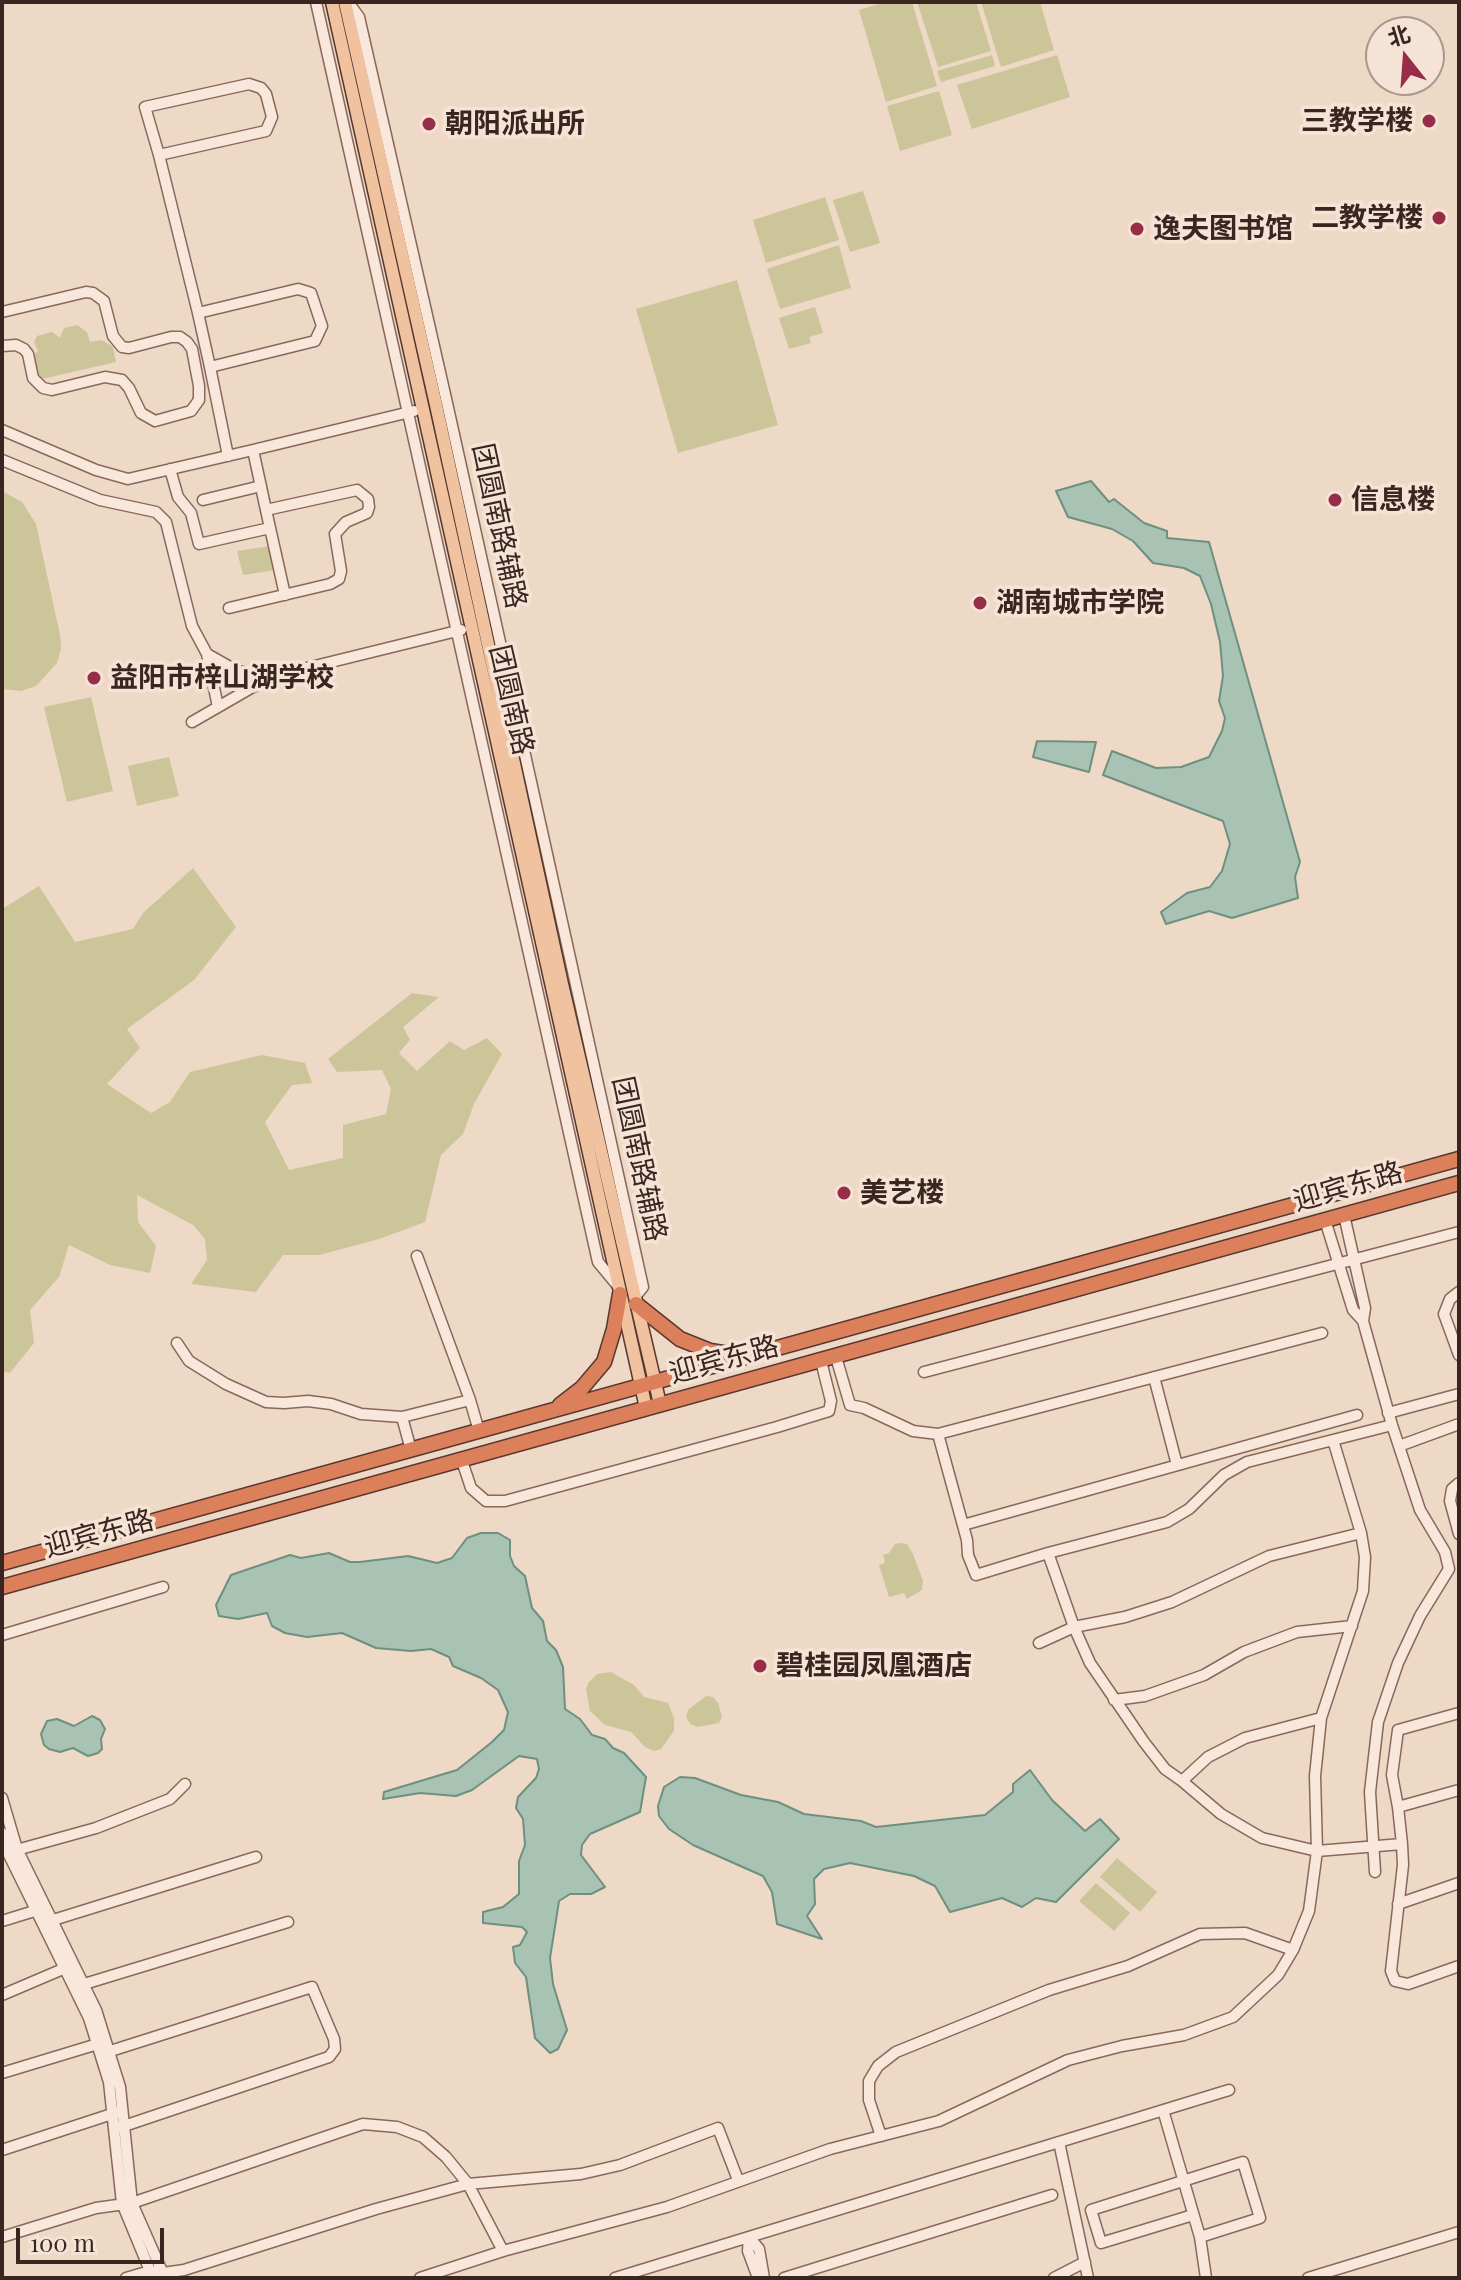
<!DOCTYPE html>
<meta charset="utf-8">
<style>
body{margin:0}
#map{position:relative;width:1461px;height:2280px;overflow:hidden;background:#eed8c6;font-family:"Playfair Display","Noto Sans SC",serif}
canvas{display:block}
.frame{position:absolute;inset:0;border:4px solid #3a2520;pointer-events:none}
.north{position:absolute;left:1365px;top:16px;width:80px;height:80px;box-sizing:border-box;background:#f5e4d6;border:2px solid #aa988d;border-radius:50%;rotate:343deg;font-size:22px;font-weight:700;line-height:32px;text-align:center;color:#3a2520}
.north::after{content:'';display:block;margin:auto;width:28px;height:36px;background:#972d49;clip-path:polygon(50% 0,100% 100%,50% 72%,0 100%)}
.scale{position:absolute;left:16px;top:2228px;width:148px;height:36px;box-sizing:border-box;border:4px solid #3a2520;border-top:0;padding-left:10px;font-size:24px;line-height:28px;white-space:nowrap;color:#3a2520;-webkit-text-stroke:6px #f5e4d6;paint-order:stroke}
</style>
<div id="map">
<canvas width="1461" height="2280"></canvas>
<div class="frame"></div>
<div class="north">北</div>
<div class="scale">100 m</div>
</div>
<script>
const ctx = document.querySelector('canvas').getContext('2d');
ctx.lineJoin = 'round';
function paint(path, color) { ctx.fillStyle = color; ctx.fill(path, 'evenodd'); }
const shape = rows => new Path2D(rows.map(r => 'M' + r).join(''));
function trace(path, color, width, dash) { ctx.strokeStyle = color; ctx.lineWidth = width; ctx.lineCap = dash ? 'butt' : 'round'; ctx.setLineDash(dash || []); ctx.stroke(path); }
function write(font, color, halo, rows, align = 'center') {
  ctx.font = font + ' "Playfair Display","Noto Sans SC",serif'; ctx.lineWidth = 7; ctx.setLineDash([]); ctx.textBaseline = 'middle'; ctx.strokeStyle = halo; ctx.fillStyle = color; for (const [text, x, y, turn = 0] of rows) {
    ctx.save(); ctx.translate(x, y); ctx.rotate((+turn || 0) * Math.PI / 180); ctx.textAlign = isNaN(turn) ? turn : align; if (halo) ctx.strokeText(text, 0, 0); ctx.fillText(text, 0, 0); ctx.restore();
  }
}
paint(shape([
 [886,2,912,2,937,86,886,102,859,10],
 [917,2,976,2,991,51,938,67],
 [981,2,1040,2,1054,50,1001,67],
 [992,55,995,66,941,82,937,71],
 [1057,55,1070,97,972,129,957,85],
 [939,91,952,135,900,151,887,106],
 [863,191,880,243,850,252,833,200],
 [825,197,839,240,766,263,753,220],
 [839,245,851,288,780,309,767,269],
 [737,280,778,425,678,453,636,309],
 [815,307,823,333,809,337,811,343,789,349,779,318],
 [77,325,87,332,90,342,102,340,113,347,116,362,42,379,36,376,32,356,38,351,34,342,37,336,52,332,60,338,64,328],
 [2,491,22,502,36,524,60,635,61,649,57,663,36,686,21,691,2,689],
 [270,546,276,570,243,575,237,551],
 [91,697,113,791,67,802,44,707],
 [169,757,179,796,137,806,128,766],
 [193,868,236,927,194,980,127,1029,140,1048,107,1084,151,1113,170,1102,190,1072,262,1055,305,1063,312,1083,292,1085,265,1122,289,1170,343,1158,343,1125,386,1114,391,1089,382,1070,337,1072,328,1059,412,993,439,997,403,1027,410,1040,399,1053,417,1071,450,1041,464,1050,487,1038,502,1054,474,1104,463,1134,441,1155,425,1222,379,1239,319,1255,283,1255,256,1292,191,1284,207,1260,205,1239,193,1225,137,1195,138,1222,156,1246,150,1273,110,1265,69,1245,59,1277,30,1310,34,1343,10,1373,2,1371,2,909,39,886,75,942,133,929,143,913],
 [901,1543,907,1544,913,1554,923,1581,922,1590,907,1599,904,1593,889,1597,879,1565,885,1563,883,1555,889,1553,895,1544],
 [611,1672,634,1685,644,1697,668,1703,674,1718,674,1731,661,1749,654,1751,645,1747,631,1732,605,1725,590,1711,586,1690,588,1683,597,1674],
 [706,1696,713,1697,718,1703,722,1717,719,1723,698,1727,690,1724,686,1717,688,1710],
 [1117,1858,1157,1892,1140,1912,1100,1877],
 [1096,1883,1130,1913,1114,1931,1079,1901]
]), '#ccc59a');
const water = shape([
 [1091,481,1109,502,1114,499,1144,523,1167,531,1167,538,1209,542,1300,862,1295,877,1298,898,1232,918,1209,911,1166,924,1161,912,1187,893,1210,887,1222,871,1230,844,1223,821,1103,775,1112,751,1156,768,1181,767,1209,757,1222,731,1225,718,1219,701,1223,676,1220,642,1211,604,1200,576,1184,568,1153,563,1133,541,1112,529,1068,517,1056,491,1091,481],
 [1037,741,1096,742,1089,772,1033,757,1037,741],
 [481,1533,498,1533,510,1540,510,1556,514,1566,525,1576,532,1608,543,1621,547,1641,556,1650,563,1667,565,1709,580,1719,592,1735,605,1739,613,1748,624,1753,646,1777,640,1812,590,1834,582,1845,581,1855,605,1887,591,1894,570,1894,559,1901,550,1958,553,1984,567,2030,558,2049,550,2053,535,2038,526,1977,515,1963,513,1947,520,1945,527,1932,522,1927,483,1923,483,1912,503,1907,519,1894,519,1861,525,1845,523,1819,516,1808,518,1797,536,1778,539,1769,537,1759,519,1756,472,1790,456,1796,420,1793,383,1799,384,1792,457,1770,492,1742,504,1730,508,1712,498,1690,481,1678,453,1666,449,1657,431,1649,411,1651,376,1648,342,1633,307,1637,285,1633,272,1626,267,1613,238,1619,219,1616,216,1605,231,1575,290,1555,301,1558,329,1553,350,1562,360,1562,408,1556,437,1563,452,1558,467,1538,481,1533],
 [92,1716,100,1720,105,1729,101,1739,102,1749,98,1753,88,1756,73,1748,60,1752,49,1749,44,1745,41,1734,47,1721,57,1719,74,1726,92,1716],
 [1030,1770,1052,1800,1085,1831,1100,1819,1119,1839,1056,1902,1036,1898,1022,1907,1002,1898,950,1912,935,1886,914,1876,850,1863,824,1869,814,1879,815,1904,807,1916,822,1939,777,1924,772,1892,763,1876,693,1845,669,1829,659,1816,658,1806,664,1787,680,1777,695,1778,741,1795,778,1802,804,1814,861,1821,876,1827,985,1815,1013,1792,1013,1784,1030,1770]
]);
paint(water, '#a8c2b3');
trace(water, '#6e907f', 2);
const minor = shape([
 [316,2,598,1262,618,1286],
 [348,2,359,17,447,403,643,1287,635,1297],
 [159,155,145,107,249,84,261,88,266,94,272,117,266,131,159,155,198,313],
 [2,312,86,292,93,293,104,301,113,336,122,347,129,348,171,337,180,337,187,342,192,349,199,386,199,400,191,411,155,421,141,413,129,388,122,380,105,377,52,390,43,388,33,378,28,354,24,349,16,345,2,346],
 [210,367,198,313,298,289,311,293,322,326,315,341,210,367,228,456],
 [2,430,96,470,128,479,253,450],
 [2,460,100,500,156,512,166,522,192,626,207,654,237,671,270,677,461,630],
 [170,469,178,497,191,513,199,544,270,528],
 [203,500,261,486],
 [266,510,285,595],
 [229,608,330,584,339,579,341,571,335,534,346,522,367,513,369,507,368,499,357,490,266,510,253,450,414,411],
 [207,654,218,707],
 [192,722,270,677],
 [1325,1220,1353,1310,1363,1321,1365,1308,1344,1215],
 [417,1256,470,1400,479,1431],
 [1459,1292,1450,1299,1444,1314,1459,1355],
 [1363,1321,1392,1425,1420,1510,1445,1552,1449,1569,1420,1616,1398,1663,1378,1722,1370,1792,1375,1872],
 [177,1343,189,1361,226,1384,266,1402,284,1403,308,1401,331,1404,361,1414,402,1417,470,1400],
 [924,1372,1459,1232],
 [1154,1377,1177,1465],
 [1388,1413,1459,1394],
 [402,1417,411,1450],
 [938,1434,1322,1333],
 [1333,1440,1392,1425],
 [1399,1446,1459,1424],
 [462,1461,471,1488,486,1501,505,1501,777,1427,829,1411,831,1401,821,1361],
 [1459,1483,1452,1489,1450,1501,1459,1534],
 [963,1525,1357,1415],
 [1048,1553,1074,1627,1090,1663,1144,1742,1165,1769,1182,1781,1208,1757,1245,1738,1321,1718],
 [2,1635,163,1587],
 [1039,1643,1074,1627,1125,1617,1172,1602,1269,1556,1361,1533],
 [1114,1700,1145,1696,1204,1675,1244,1652,1297,1632,1352,1626],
 [1182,1781,1221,1814,1262,1838,1317,1851,1402,1844,1398,1807,1392,1775,1398,1730,1459,1713],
 [2,1798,17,1849,96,2010,120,2087,132,2203,165,2278],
 [1398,1807,1459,1790],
 [2,1833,8,1853,89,2018,109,2082,122,2203,153,2278],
 [1402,1844,1403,1865,1391,1971,1395,1981,1408,1984,1459,1966],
 [13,1851,96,1828,170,1799,185,1784],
 [1398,1904,1459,1883],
 [2,1921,41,1909],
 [50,1921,256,1857],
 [81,1985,288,1922],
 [2,1995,70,1966],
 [101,2054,312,1987,334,2039,335,2049,329,2057,115,2129],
 [2,2073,101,2043],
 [1163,2110,1200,2237,1206,2278],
 [881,2136,869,2100,869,2081,878,2066,896,2052,1049,1990,1128,1966,1200,1934,1245,1933,1293,1950],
 [1059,2142,1088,2278],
 [2,2150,118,2112],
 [1193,2215,1101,2243,1091,2210,1243,2162,1260,2218,1200,2237],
 [2,2237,96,2208,132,2203,363,2124,397,2127,423,2137,446,2157,468,2184,581,2174,620,2165,718,2128,738,2180],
 [749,2237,759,2249,764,2278],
 [749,2237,748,2251,758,2278],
 [126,2278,150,2271,163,2273,184,2270,376,2209,468,2184,503,2251],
 [420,2278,503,2251,667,2207,830,2149,939,2121,1068,2060,1122,2046,1184,2035,1233,2017,1278,1975,1293,1950,1309,1911,1317,1851,1315,1776,1321,1718,1363,1591,1365,1557,1361,1533,1333,1440,1247,1462,1224,1475,1189,1509,1167,1522,1048,1553,976,1575,968,1555,967,1540,938,1434,913,1431,864,1408,850,1405,836,1357],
 [615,2278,1229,2090],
 [784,2278,1052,2195],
 [1054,2278,1085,2262],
 [1308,2278,1459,2232]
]);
const major = shape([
 [332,2,646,1408],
 [345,2,436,405,562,984,660,1404]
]);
const highway = shape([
 [636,1304,680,1339,710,1351,742,1356],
 [560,1405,582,1388,604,1362,614,1329,620,1294],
 [2,1563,1459,1159],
 [2,1587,1459,1183]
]);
trace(minor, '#89685c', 13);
trace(major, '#573830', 15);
trace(highway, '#573830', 17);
trace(minor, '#f8e7da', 10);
trace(major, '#f0c2a0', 12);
trace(highway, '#db805a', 14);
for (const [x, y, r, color] of [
 [1429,121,8,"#972d49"],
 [429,124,8,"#972d49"],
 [1439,218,8,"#972d49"],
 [1137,229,8,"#972d49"],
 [1335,500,8,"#972d49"],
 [980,603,8,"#972d49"],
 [94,678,8,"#972d49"],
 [844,1193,8,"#972d49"],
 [760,1666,8,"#972d49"]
]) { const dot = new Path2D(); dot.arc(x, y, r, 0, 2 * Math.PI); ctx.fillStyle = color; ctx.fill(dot); trace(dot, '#f5e4d6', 3); }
write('bold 28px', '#3a2520', '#f5e4d6', [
 ["三教学楼",1413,121,"right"],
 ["朝阳派出所",445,124],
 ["二教学楼",1423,218,"right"],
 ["逸夫图书馆",1153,229],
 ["信息楼",1351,500],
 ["湖南城市学院",996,603],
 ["益阳市梓山湖学校",110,678],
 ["美艺楼",860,1193],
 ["碧桂园凤凰酒店",776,1666]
], 'left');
write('28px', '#3a2520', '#f5e4d6', [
 ["团圆南路辅路",499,526,78],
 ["团圆南路",511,700,77],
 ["团圆南路辅路",639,1159,78],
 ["迎宾东路",1348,1187,-16],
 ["迎宾东路",724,1360,-15],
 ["迎宾东路",99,1534,-15]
]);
</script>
